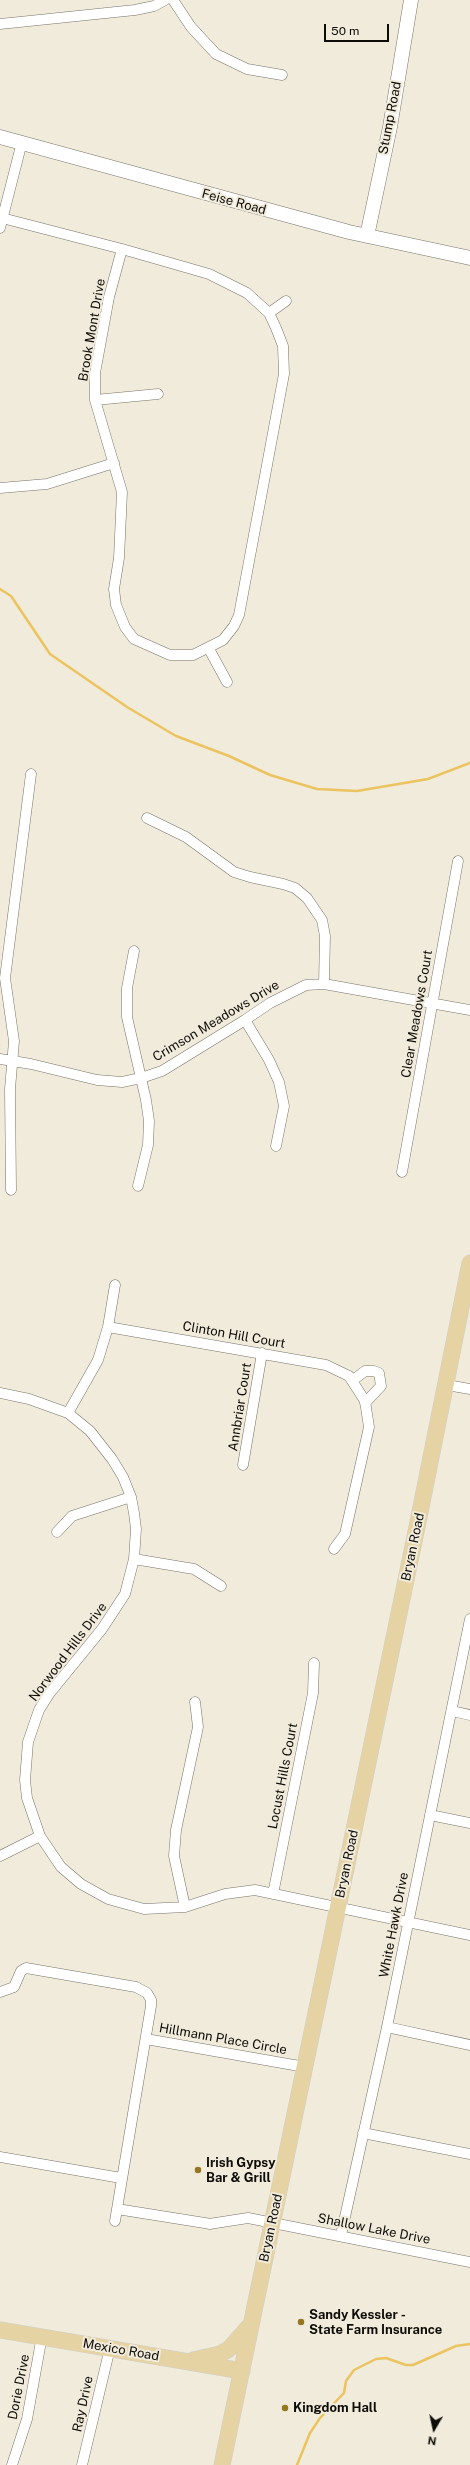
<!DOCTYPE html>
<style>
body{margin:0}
#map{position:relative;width:470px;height:2465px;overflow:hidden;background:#f1ebdc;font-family:"Public Sans",sans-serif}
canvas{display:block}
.north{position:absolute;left:414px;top:2409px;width:40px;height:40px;-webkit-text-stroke:3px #f1ebdc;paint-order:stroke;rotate:189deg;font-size:11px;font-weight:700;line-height:16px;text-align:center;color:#0e0c07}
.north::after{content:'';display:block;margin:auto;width:14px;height:18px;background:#0e0c07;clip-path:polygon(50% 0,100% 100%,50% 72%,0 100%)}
.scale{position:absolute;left:324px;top:24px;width:65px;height:18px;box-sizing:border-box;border:2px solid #0e0c07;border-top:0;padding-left:5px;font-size:12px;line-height:14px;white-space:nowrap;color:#0e0c07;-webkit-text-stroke:3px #f1ebdc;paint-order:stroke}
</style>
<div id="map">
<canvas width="470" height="2465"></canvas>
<div class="north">N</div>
<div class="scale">50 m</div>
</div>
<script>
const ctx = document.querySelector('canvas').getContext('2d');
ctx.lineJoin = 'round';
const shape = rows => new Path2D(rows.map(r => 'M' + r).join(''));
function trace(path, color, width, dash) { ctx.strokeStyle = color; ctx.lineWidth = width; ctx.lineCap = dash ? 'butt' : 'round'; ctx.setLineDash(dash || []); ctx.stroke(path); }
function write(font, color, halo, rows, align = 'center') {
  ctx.font = font + ' "Public Sans",sans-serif'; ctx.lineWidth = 4; ctx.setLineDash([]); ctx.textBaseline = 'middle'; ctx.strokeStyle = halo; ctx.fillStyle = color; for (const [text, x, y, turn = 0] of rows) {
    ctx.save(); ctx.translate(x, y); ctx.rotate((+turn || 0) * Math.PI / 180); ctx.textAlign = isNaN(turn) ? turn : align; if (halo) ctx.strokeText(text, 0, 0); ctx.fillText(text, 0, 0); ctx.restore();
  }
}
trace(shape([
 [0,589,11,596,50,654,127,707,176,736,229,756,270,775,317,789,357,791,428,779,470,763],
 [297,2465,310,2433,320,2418,344,2393,346,2381,354,2370,376,2359,386,2358,406,2365,413,2365,456,2346,470,2344]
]), '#ebc35f', 2.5);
const street = shape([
 [173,0,191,27,216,54,247,69,282,75],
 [0,24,135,10,154,6,165,0],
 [2,218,122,249,209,274,247,293,269,313,276,328,283,346,284,374,239,615,234,626,223,640,193,655,170,655,134,639,125,627,116,605,114,589,119,558,122,492,95,400,95,373,109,297,122,249],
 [0,228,22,142],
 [269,313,286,301],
 [95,400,158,394],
 [0,488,47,484,114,463],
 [209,649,227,682],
 [147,818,186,837,234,872,250,877,283,884,295,888,307,898,322,920,325,936,324,984],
 [134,951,127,988,127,1017,146,1100,149,1121,148,1145,138,1186],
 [245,1020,269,1060,279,1082,284,1106,276,1146],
 [0,1059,31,1064,97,1080,122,1082,141,1078,162,1071,245,1020,270,1003,306,985,324,984,470,1010],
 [402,1172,458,861],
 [11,1190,10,1089,14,1041,5,978,31,774],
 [108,1327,326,1365,349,1376,365,1401,369,1427,345,1534,334,1549],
 [352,1381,365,1371,374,1371,379,1373,381,1386,365,1403],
 [447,1385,470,1389],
 [0,1393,29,1399,68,1413,90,1431,112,1459,123,1477,131,1497,134,1513,136,1529,134,1559,125,1594,102,1629,49,1694,39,1710,28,1742,25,1780,27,1798,40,1836,61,1867,81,1884,108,1899,144,1909,185,1907,225,1894,255,1890,470,1935],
 [68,1413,98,1360,108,1327,115,1285],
 [243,1465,262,1353],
 [57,1532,72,1516,131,1497],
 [134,1559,194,1569,221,1586],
 [452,1711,470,1715],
 [430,1815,470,1823],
 [0,1856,40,1836],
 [273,1894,313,1693,314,1663],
 [185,1907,174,1856,176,1830,198,1727,195,1702],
 [0,1992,14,1987,21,1971,26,1968,136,1987,147,1993,151,2000,151,2006,117,2209,211,2224],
 [387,2027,470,2045],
 [146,2039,305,2067],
 [363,2133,470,2154],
 [0,2157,121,2178],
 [115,2221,117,2209],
 [209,2224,248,2218,470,2262],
 [341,2235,387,2027,470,1619],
 [12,2465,27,2419,42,2336],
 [82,2465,110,2348]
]);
const secondary = shape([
 [0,137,349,232,470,258],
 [367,236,390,127,411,0]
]);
const primary = shape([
 [0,2330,242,2371],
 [193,2360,220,2354,229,2349,251,2324],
 [222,2465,418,1522,470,1263]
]);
trace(street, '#797367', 11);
trace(secondary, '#797367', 15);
trace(primary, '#cfcecd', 17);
trace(street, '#fff', 10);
trace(secondary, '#fff', 14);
trace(primary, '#e6d3a3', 16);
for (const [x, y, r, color] of [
 [198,2170,4,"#96771f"],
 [301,2322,4,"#96771f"],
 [285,2408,4,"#96771f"]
]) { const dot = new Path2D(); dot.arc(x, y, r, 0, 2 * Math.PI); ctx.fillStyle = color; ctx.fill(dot); trace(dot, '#f1ebdc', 1.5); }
write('13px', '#0e0c07', '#f1ebdc', [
 ["Stump Road",390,118,-79],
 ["Feise Road",234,202,15],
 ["Brook Mont Drive",92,330,-80],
 ["Clear Meadows Court",417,1014,-80],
 ["Crimson Meadows Drive",216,1021,-31],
 ["Clinton Hill Court",234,1335,10],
 ["Annbriar Court",240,1407,-81],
 ["Bryan Road",413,1547,-78],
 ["Norwood Hills Drive",68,1652,-53],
 ["Locust Hills Court",283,1776,-79],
 ["Bryan Road",347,1864,-78],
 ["White Hawk Drive",394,1925,-79],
 ["Hillmann Place Circle",223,2039,10],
 ["Bryan Road",271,2228,-78],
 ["Shallow Lake Drive",374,2229,11],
 ["Mexico Road",121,2350,10],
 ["Dorie Drive",19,2387,-79],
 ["Ray Drive",83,2404,-78]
]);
write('bold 13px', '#0e0c07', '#f1ebdc', [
 ["Irish Gypsy",206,2163],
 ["Bar & Grill",206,2178],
 ["Sandy Kessler -",309,2315],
 ["State Farm Insurance",309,2330],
 ["Kingdom Hall",293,2408]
], 'left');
</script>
